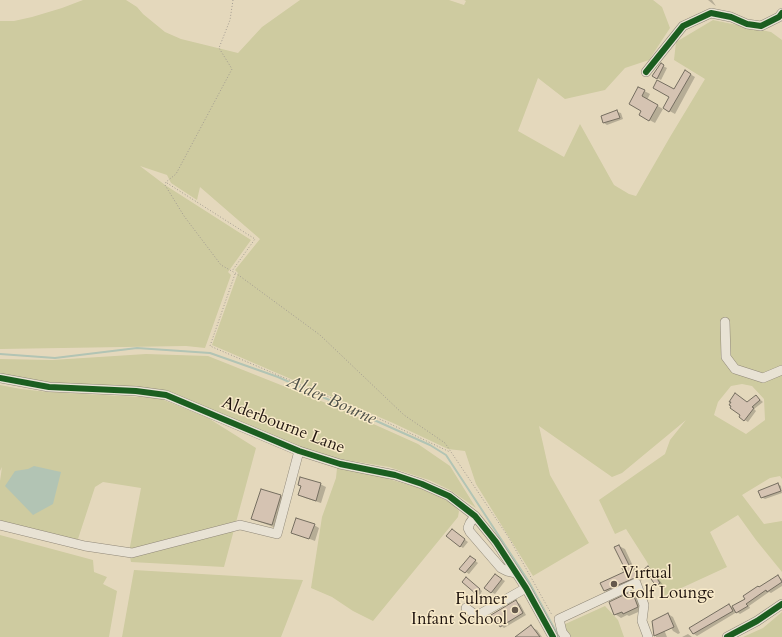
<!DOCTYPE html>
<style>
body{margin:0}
canvas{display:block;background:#e4d8bc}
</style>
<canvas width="782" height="637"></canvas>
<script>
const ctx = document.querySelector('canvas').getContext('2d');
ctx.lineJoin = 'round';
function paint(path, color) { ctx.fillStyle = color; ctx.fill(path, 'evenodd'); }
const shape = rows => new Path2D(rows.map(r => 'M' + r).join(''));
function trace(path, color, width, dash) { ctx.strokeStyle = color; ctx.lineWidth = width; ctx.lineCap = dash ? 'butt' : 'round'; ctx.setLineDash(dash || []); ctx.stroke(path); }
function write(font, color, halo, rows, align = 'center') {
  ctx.font = font + ' Cardo,serif'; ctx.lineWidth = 3; ctx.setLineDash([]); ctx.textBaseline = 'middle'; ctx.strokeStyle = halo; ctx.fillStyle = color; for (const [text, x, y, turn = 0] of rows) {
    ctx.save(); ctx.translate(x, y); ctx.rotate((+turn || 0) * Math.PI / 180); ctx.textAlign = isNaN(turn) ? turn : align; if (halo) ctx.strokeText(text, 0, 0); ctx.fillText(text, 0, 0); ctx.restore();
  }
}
paint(shape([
 [83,0,126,0,137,7,143,14,165,32,181,39,238,53,262,27,300,0,449,0,464,5,466,1,464,0,653,0,662,7,670,28,649,60,625,68,605,90,565,99,538,78,518,131,564,157,580,124,614,185,629,194,636,196,670,137,705,79,674,60,676,42,713,20,771,32,782,40,782,479,780,476,770,478,742,495,764,524,782,521,782,572,756,540,738,515,710,532,727,567,664,596,647,562,626,529,615,534,599,500,665,454,670,440,686,420,622,473,612,477,539,426,550,475,589,543,533,576,476,484,465,451,448,449,393,423,212,345,238,273,235,270,260,239,200,187,197,200,171,183,167,175,140,166,165,185,251,240,228,272,231,275,205,348,186,346,0,349,0,21,14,21,32,17,62,8],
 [742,384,752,386,764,399,765,420,746,434,714,415,718,402,731,386],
 [146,354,208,356,331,405,398,435,418,444,450,466,476,508,450,490,429,480,389,467,322,456,174,396,43,385,0,377,0,359,52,360],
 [0,385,21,389,48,392,159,398,208,418,256,448,224,567,131,562,129,552,141,488,103,482,95,487,77,542,0,527,0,481,2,467,0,471],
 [337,468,372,474,419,488,452,503,459,511,458,517,373,621,353,611,332,597,311,588,322,517,336,478],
 [0,535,93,560,94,572,107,577,103,584,117,591,109,637,0,637],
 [134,570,303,580,281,637,122,637],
 [605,606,618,620,624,637,570,637,563,625],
 [782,612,782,637,743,637,763,628]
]), '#cecba0');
paint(shape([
 [34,466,61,472,53,504,33,515,5,486,15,471,28,469]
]), '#b2c4b4');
paint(shape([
 [708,0,712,0,716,6,713,4],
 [661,65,667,68,661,80,653,76],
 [685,71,695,77,675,114,664,108],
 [639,88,650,94,647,100,663,109,655,123,640,115,642,111],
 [617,112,621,113,623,119,607,125,604,123],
 [756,396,763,402,754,409,756,411,748,422,740,417,748,403],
 [320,484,326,487,321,503,305,498,299,495,302,486],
 [778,484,781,486,782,493,765,499,761,497],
 [261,490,281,496,288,501,279,529,260,522,253,518],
 [314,525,319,528,315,541,292,532],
 [455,532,468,542,463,548,460,546],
 [619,546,625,549,633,566,636,568,642,580,610,594,605,591,626,573],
 [473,559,478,563,469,574,461,569],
 [648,567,651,569,663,585,660,587,656,585],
 [496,575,505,581,495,594,491,592],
 [778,576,782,579,782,586,771,593,769,592,749,606,750,608,740,614,737,612,697,636,694,634,691,628,729,605,732,607,746,599],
 [470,581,482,591,480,595,476,593],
 [632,592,638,596,643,610,629,616,627,615,621,618,615,614],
 [516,602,520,604,526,615,504,628,496,621],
 [668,614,673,617,680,633,678,634,673,631,664,616],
 [661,622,667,637,656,637,655,633],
 [531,627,537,630,542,637,518,637],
 [688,634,692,637,682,637]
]), '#0003');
trace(shape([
 [0,354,55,358,137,348,210,353,278,377,430,445,446,455,529,582,559,637]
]), '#b2c4b4', 2);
const building = shape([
 [661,63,664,65,657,79,652,76,661,63],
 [685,70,691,74,669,112,663,108,669,97,653,88,657,80,674,89,685,70],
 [638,87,645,90,642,96,658,105,649,121,639,115,641,111,629,104,638,87],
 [617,110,620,118,603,123,601,116,617,110],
 [735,393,747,402,756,395,760,400,752,407,754,408,744,421,739,417,740,415,730,408,731,406,729,405,731,402,729,402,735,393],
 [300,477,321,483,316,501,298,495,301,486,298,485,300,477],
 [778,483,781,491,761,498,758,491,778,483],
 [261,489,281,495,272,525,251,519,261,489],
 [296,518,315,524,309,539,291,533,296,518],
 [452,529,465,539,460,547,446,536,452,529],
 [619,545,629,565,631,564,637,577,604,591,600,583,624,572,622,568,624,567,614,547,619,545],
 [470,556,476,560,465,573,459,569,470,556],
 [648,566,660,583,656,586,644,569,648,566],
 [495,574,502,579,491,593,484,588,495,574],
 [778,575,782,582,767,592,766,590,746,604,748,606,736,613,732,606,745,599,743,596,758,586,759,587,778,575],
 [466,577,480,589,476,594,462,582,466,577],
 [632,591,638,607,623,614,622,612,614,615,609,602,632,591],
 [516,600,523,613,500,627,497,621,495,622,491,615,516,600],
 [729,604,733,611,693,634,689,628,729,604],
 [668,613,674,627,654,636,652,621,668,613],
 [531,625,540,637,515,637,531,625]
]);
paint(building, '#d5c3b2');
trace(building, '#756e60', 1);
const minor = shape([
 [646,72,683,26,711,13,731,17,747,24,761,26,779,17,782,13],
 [725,322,726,357,735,369,763,378,782,370],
 [0,378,49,387,136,391,166,395,299,451,340,464,395,475,422,484,449,496,475,516,496,542,526,588,553,637],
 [475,516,470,523,468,528,470,532,501,568,507,571,516,573],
 [0,525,85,546,132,553,240,525,277,534,299,451],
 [466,608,474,614,480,614,526,588],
 [566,637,562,632,559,619,636,583,644,605,642,621,648,637],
 [727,637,757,621,782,604]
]);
trace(minor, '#908878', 10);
trace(shape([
 [233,0,230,20,219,48,232,69,176,174,166,182,165,185,184,216,221,265,237,274,320,335,404,415,445,443,509,538,552,615],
 [167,183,255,239,232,271],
 [235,274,210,346,371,415,450,452]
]), '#a39c92', 1, [1, 2]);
trace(minor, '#e8e2d4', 9);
trace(shape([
 [646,72,683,26,711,13,731,17,747,24,761,26,779,17,782,13],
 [0,378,49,387,136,391,166,395,299,451,340,464,395,475,422,484,449,496,475,516,496,542,526,588,553,637],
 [727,637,757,621,782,604]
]), '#1b5e20', 6);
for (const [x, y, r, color] of [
 [614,584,4,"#65594c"],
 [515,610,4,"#65594c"]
]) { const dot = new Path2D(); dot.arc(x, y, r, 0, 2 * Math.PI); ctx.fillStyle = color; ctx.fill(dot); trace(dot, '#f8eac9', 1.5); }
write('17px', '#20150f', '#f8eac9', [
 ["Alderbourne Lane",283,426,21]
]);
write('17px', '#20150f', '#f8eac9', [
 ["Virtual",622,574],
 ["Golf Lounge",622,594],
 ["Fulmer",507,600,"right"],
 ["Infant School",507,620,"right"]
], 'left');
write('italic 18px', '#4c4f48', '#f8eac9', [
 ["Alder Bourne",331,401,24]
]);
</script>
